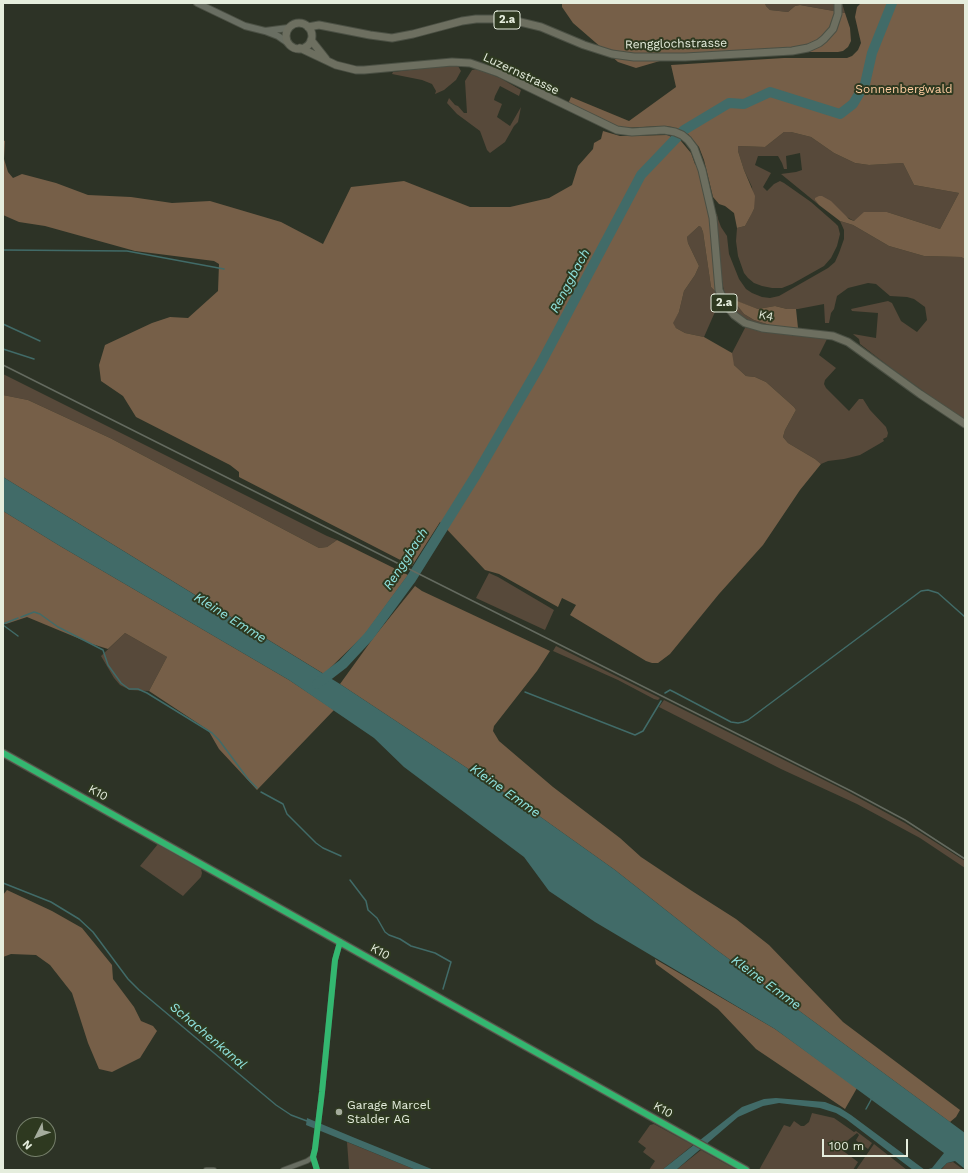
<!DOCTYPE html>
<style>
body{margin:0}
#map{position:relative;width:968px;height:1173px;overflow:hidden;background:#2d3326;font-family:"Work Sans",sans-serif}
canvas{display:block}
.frame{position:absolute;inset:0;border:4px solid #e5eddd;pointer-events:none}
.north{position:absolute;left:16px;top:1117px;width:40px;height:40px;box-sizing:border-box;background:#2e3920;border:1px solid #77816c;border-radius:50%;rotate:228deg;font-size:11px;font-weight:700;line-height:16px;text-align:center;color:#e5eddd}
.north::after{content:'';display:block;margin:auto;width:14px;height:18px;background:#a5ac9d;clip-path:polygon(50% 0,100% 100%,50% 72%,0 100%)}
.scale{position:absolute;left:822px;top:1139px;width:86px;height:18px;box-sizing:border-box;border:2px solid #e5eddd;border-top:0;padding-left:5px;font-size:12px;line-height:14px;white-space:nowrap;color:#e5eddd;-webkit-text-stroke:3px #2e3920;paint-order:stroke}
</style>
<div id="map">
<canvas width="968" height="1173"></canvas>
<div class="frame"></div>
<div class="north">N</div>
<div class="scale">100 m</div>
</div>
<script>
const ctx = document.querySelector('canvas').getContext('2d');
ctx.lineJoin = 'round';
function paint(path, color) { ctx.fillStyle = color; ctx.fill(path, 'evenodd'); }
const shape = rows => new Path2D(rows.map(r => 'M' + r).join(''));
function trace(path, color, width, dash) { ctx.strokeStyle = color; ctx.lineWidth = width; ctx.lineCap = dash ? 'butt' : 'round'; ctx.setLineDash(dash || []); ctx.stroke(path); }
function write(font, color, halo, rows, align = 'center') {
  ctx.font = font + ' "Work Sans",sans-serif'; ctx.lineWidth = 4; ctx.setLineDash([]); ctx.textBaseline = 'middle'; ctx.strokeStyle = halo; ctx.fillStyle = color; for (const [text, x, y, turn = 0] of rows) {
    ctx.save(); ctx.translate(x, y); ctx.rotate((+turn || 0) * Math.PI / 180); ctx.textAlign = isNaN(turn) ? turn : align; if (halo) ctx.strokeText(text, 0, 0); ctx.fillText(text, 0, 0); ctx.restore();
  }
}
paint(shape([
 [765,3,842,3,845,13,800,5,795,6,788,12,770,10,766,6],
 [455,65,458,66,461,71,456,80,444,90,435,94,436,91,432,84,422,80,392,74,393,72,442,66],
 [477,69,500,78,521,90,519,96,500,86,495,96,494,100,502,104,497,117,510,126,521,107,518,122,514,126,505,142,490,153,487,150,480,131,457,114,447,103,449,98,455,105,458,106,464,113,467,113,465,81,472,70],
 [784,132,791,132,811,137,834,153,855,163,869,165,903,163,914,185,959,193,940,229,887,212,854,221,815,200,819,205,781,174,796,172,802,170,800,153,786,156,787,169,784,169,782,163,778,156,758,156,755,165,771,173,763,187,767,191,774,184,780,181,784,183,811,202,835,223,838,226,840,234,837,246,831,258,824,266,792,284,782,288,772,288,762,286,754,283,748,278,744,273,738,256,736,241,737,228,745,226,754,209,752,187,744,170,738,151,738,146,765,147],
 [716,214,717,214,718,219,721,227,727,236,729,254,739,279,746,289,752,293,762,297,770,298,779,296,828,268,835,262,839,253,844,239,844,230,840,221,853,225,889,246,924,256,961,257,965,259,965,421,891,368,860,344,859,339,854,335,853,334,876,338,878,313,852,311,851,309,888,301,892,303,901,321,917,332,927,320,925,307,914,299,907,297,890,296,876,284,868,283,848,288,837,296,834,309,831,313,829,323,825,323,824,304,798,309,787,309,775,306,758,309,733,300,744,314,754,320,776,327,760,324,748,320,738,314,732,308,724,291,720,271],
 [699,226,701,227,703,232,711,287,716,292,718,298,718,305,704,337,685,333,676,328,672,323,679,312,684,291,695,275,699,266,688,243,687,237],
 [746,326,754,329,827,339,819,355,836,368,825,380,824,384,826,388,849,411,859,399,863,399,870,410,886,427,888,433,887,437,883,439,884,441,879,444,860,455,844,459,828,461,821,464,815,459,788,443,783,437,785,430,796,410,794,407,766,382,755,377,746,376,734,365,732,362,732,353],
 [3,374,327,536,337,540,327,547,319,548,110,438,28,400,3,395],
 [489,573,498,577,554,610,545,630,476,598],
 [125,633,167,657,149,691,130,690,120,685,114,678,101,656],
 [556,646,660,698,658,700,654,699,618,680,553,651],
 [664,700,846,791,905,823,965,861,965,868,920,838,857,804,781,769,659,707],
 [158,844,201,869,202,873,201,877,183,896,140,866],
 [812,1113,834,1118,854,1132,856,1131,872,1143,868,1149,864,1146,865,1145,861,1142,858,1142,856,1140,859,1135,857,1133,847,1141,842,1150,858,1162,853,1170,759,1170,784,1125,790,1127,794,1121,801,1126,804,1126,809,1122],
 [654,1124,693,1145,662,1170,649,1170,655,1161,643,1152,646,1148,638,1142,650,1125],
 [347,1142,416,1170,351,1170,349,1169],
 [874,1144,907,1170,856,1170],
 [701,1150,737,1170,676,1170],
 [953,1162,964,1170,941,1170,947,1163]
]), '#57493a');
paint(shape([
 [562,3,765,3,766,6,770,10,788,12,795,6,800,5,845,13,850,28,851,41,848,47,843,51,838,52,798,52,670,58,636,68,618,62,573,23,562,7],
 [861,3,965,3,965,259,961,257,924,256,889,246,853,225,840,221,819,205,815,200,815,198,819,196,822,196,831,201,849,219,854,221,864,212,887,212,940,229,959,193,914,185,903,163,869,165,855,163,834,153,811,137,791,132,784,132,765,147,738,146,738,151,744,170,755,196,754,209,751,215,745,226,737,228,734,213,725,206,719,204,713,197,704,160,699,147,688,134,672,127,664,126,623,128,611,124,568,104,571,97,629,121,676,87,671,65,784,58,847,58,852,56,858,50,861,43,855,17,857,7],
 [603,131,620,136,629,136,667,135,681,141,691,153,695,164,698,167,708,205,716,292,711,287,703,232,701,227,699,226,687,237,688,243,699,266,695,275,684,291,679,312,673,323,676,328,685,333,704,337,732,353,734,365,746,376,755,377,766,382,794,407,796,410,785,430,783,437,788,443,815,459,821,464,800,490,763,545,719,594,670,654,658,663,652,663,646,661,570,615,576,605,562,598,558,607,499,574,485,570,440,522,412,566,239,477,239,472,230,465,136,417,123,396,101,381,99,365,105,345,152,323,170,317,188,318,218,291,219,264,214,261,135,251,45,226,19,222,3,215,3,140,5,141,4,159,8,172,13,178,22,174,56,183,88,195,131,197,172,203,210,201,281,222,323,244,351,187,404,181,470,207,510,207,549,198,572,185,578,166,593,149,594,143,601,139],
 [732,299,758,309,775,306,787,309,796,309,798,328,776,327,754,320,744,314],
 [3,395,28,400,110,438,319,548,327,547,337,540,408,575,365,634,324,674,3,477],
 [3,511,60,546,289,680,334,710,257,790,219,749,208,730,149,691,167,657,125,633,108,649,92,644,27,617,6,624,3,623],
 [415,586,422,591,550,651,537,671,494,726,493,731,499,741,553,787,620,838,641,857,692,891,736,919,769,945,843,1022,960,1110,956,1117,950,1122,714,948,615,870,535,813,340,684,374,637],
 [7,890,52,911,82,928,112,965,113,979,134,1007,141,1021,153,1026,157,1031,140,1058,112,1072,99,1069,88,1043,72,993,50,965,36,955,11,954,3,957,3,895],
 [655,959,775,1029,857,1088,845,1109,756,1049,718,1009,656,964]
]), '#765f48');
paint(shape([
 [3,477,340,684,535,813,615,870,714,948,965,1133,965,1169,955,1161,947,1163,940,1170,913,1170,846,1119,836,1113,820,1108,779,1103,763,1106,738,1117,676,1170,662,1170,742,1107,764,1099,776,1098,825,1102,840,1108,851,1115,925,1170,932,1168,944,1153,775,1029,595,922,549,891,524,857,404,767,374,738,289,680,60,546,3,511],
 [307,1118,355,1138,434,1170,416,1170,306,1125]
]), '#416b68');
trace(shape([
 [3,250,127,251,224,269],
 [3,324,40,341],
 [3,349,34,359],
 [21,617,34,612,40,614,58,627,103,650,108,665,121,683,129,689,138,689,147,693,212,733,219,740,248,779,257,788],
 [3,624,18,618],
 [3,625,18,636],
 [525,692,635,735,643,731,661,701],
 [665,693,670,690,674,692,731,722,738,723,743,722,748,720,921,591,928,590,938,593,965,617],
 [261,792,283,804,287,814,316,843,323,848,341,856],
 [350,880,366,901,368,910,377,918,385,932,389,935,400,939,411,946,435,953,451,962,443,989],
 [3,883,51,902,79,919,93,932,128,979,139,990,276,1105,291,1115,307,1121],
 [866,1109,872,1098]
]), '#416b68', 1.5);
trace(shape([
 [317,684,343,664,369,636,411,579,476,475,540,365,641,175,684,130,729,103,744,104,770,92,840,114,853,104,865,84,872,53,892,3]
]), '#416b68', 10);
const street = shape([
 [206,1170,214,1170],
 [283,1170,307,1161,313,1157],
 [317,1170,313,1157,315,1149,322,1092,335,960,340,942]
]);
const secondary = shape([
 [197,3,245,26,265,31,278,36,288,43],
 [265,31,288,28]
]);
const primary = shape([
 '286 36a13 13 0 1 1 26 0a13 13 0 1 1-26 0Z',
 [308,27,319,25,370,35,392,38,413,34,462,21,476,19,498,19,516,21,541,27,584,45,612,54,634,57,685,57,792,51,808,48,819,43,824,39,833,29,838,14,838,3],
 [311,40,326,59],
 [300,48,336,65,356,70,364,70,452,62,470,63,499,73,617,130,632,132,664,130,675,132,682,135,688,140,694,148,702,170,713,218,719,290,726,305,734,315,745,323,762,328,833,336,848,342,920,394,965,424],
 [3,753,746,1170]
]);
trace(street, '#4b5044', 6);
trace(secondary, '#4b5044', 8);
trace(primary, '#4b5044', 9);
trace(street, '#696e62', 4.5);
trace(secondary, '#696e62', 6);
trace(primary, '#6d6f60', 7);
trace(shape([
 [3,365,851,791,905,820,965,859]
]), '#646a5f', 1.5);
trace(shape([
 [3,753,746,1170],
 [317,1170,313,1157,315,1149,322,1092,335,960,340,942]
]), '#33b770', 6);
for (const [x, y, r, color] of [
 [339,1112,4,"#a5ac9d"]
]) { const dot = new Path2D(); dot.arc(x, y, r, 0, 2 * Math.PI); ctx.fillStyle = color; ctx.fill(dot); trace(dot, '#2e3920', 1.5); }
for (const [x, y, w] of [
 [507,20,26],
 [724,303,26]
]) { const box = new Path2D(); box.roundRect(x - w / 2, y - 9, w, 18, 3); ctx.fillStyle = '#2e3920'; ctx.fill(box); trace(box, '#e5eddd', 1); }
write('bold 11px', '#e5eddd', null, [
 ["2.a",507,20],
 ["2.a",724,303]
]);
write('12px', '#e5eddd', '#2e3920', [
 ["Rengglochstrasse",676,44,-1],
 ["Luzernstrasse",521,74,25],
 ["K4",766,316,11],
 ["K10",98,793,29],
 ["K10",380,952,29],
 ["K10",663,1110,29]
]);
write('12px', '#fecca0', '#2e3920', [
 ["Sonnenbergwald",904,89]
]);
write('12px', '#e5eddd', '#2e3920', [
 ["Garage Marcel",347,1105],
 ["Stalder AG",347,1119]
], 'left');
write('italic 13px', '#90e3df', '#2e3920', [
 ["Renggbach",570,281,-62],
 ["Renggbach",406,559,-57],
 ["Kleine Emme",230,618,32],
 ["Kleine Emme",505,791,35],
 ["Kleine Emme",766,983,36],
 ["Schachenkanal",208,1036,40]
]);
</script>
